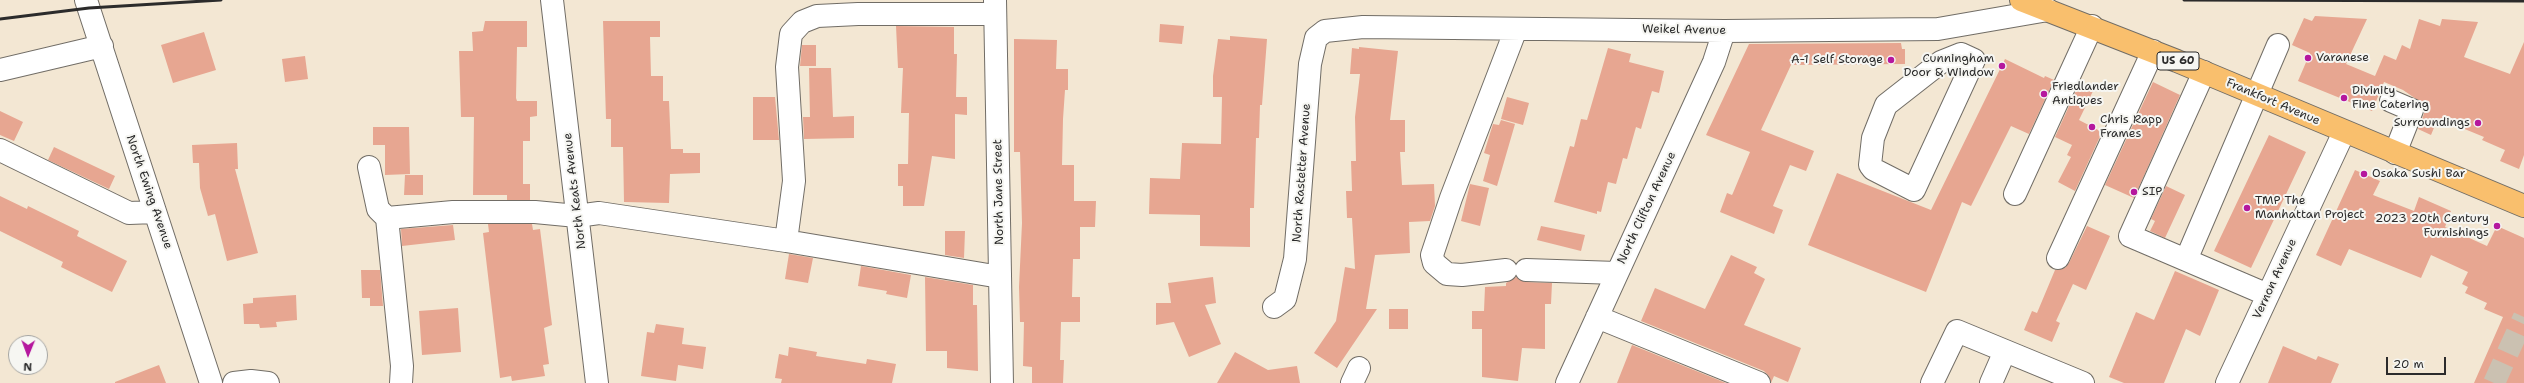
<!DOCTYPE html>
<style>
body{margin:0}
#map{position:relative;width:2524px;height:383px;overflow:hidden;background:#f3e7d3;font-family:"Shantell Sans",sans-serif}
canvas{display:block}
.north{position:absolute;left:8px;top:335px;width:40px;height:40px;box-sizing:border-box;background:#f6f6f2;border:1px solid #a5a5a2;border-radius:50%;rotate:181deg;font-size:11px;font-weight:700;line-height:16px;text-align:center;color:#2b2b2b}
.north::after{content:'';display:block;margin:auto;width:14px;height:18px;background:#b5179e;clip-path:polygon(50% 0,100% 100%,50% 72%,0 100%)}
.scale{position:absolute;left:2386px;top:357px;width:60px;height:18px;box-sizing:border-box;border:2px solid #2b2b2b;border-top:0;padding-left:5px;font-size:12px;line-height:14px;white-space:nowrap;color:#2b2b2b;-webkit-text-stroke:3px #f6f6f2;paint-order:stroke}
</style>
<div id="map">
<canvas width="2524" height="383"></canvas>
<div class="north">N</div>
<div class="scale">20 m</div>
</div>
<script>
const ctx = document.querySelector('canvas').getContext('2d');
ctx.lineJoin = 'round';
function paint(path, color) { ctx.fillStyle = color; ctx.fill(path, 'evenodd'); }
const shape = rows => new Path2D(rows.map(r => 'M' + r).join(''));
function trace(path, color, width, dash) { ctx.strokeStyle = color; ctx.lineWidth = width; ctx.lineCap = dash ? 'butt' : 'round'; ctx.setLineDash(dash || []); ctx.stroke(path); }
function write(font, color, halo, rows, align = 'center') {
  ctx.font = font + ' "Shantell Sans",sans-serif'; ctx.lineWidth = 4; ctx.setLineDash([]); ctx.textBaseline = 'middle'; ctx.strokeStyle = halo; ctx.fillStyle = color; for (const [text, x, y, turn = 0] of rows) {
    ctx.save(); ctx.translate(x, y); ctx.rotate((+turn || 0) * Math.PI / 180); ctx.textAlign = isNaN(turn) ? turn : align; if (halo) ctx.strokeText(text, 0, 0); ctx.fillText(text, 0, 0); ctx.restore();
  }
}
paint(shape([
 [2315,16,2367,19,2346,64,2375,76,2384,55,2396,60,2402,45,2410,49,2419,19,2440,26,2442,19,2478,22,2464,57,2510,74,2524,42,2524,155,2519,169,2500,161,2505,150,2482,140,2484,137,2438,118,2431,135,2418,129,2424,114,2422,103,2403,90,2384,82,2372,111,2298,81,2310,53,2292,45,2304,18,2312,21],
 [485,21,527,21,527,47,517,47,516,98,517,101,537,101,537,116,530,117,530,141,523,141,523,184,530,184,530,200,507,200,507,195,473,195,474,117,461,117,459,51,473,51,472,32,483,31],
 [603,21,660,21,660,37,650,37,651,76,663,76,663,101,669,101,671,149,683,149,683,153,700,153,700,173,670,174,669,203,624,202,623,147,611,147,611,119,606,119],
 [1160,24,1184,26,1182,44,1159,42],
 [896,26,954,27,954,54,957,54,956,97,967,97,967,115,955,114,955,159,932,156,924,206,903,206,903,186,898,186,898,164,908,164,909,113,901,113,903,68,898,68],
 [204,32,216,70,173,83,161,45],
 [1230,36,1267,39,1262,105,1260,105,1259,138,1256,138,1254,208,1250,208,1250,247,1200,246,1200,215,1149,214,1150,178,1180,179,1182,143,1221,144,1222,97,1213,97,1213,76,1218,39,1230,40],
 [1014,39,1057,40,1056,69,1068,69,1068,90,1065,90,1063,119,1062,165,1074,165,1074,201,1096,201,1095,227,1080,227,1080,259,1073,259,1072,297,1080,297,1080,322,1061,322,1060,360,1064,360,1063,383,1032,383,1032,367,1023,366,1024,322,1020,322,1019,287,1022,223,1020,152,1014,152],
 [1901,43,1902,49,1905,49,1905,64,1791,65,1761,130,1814,151,1806,171,1790,165,1773,206,1783,210,1774,234,1720,212,1727,193,1732,195,1733,193,1750,152,1706,135,1749,44],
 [802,45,816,45,816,66,800,66],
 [1359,47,1398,51,1390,120,1405,120,1405,152,1400,152,1402,185,1434,184,1435,206,1430,221,1409,222,1410,253,1375,255,1366,309,1377,309,1337,368,1314,353,1336,321,1345,267,1355,269,1352,218,1347,218,1346,191,1352,191,1351,161,1356,161,1355,117,1360,74,1350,74,1352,48,1359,49],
 [1608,48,1631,54,1629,62,1664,71,1659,93,1652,91,1641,129,1636,127,1627,159,1623,158,1616,184,1608,182,1601,212,1597,211,1597,214,1554,202,1570,146,1574,147,1581,119,1587,120],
 [305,56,308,79,285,82,282,59],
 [2005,59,2044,78,2045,76,2054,80,2029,134,2011,126,1971,206,1962,202,1926,292,1808,245,1837,173,1931,210],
 [809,68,831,68,833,117,854,116,854,138,804,139,803,117,810,117],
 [2080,82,2094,89,2079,120,2102,132,2075,191,2058,182,2071,157,2067,155,2072,145,2055,137],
 [2153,82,2180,95,2134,198,2105,185],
 [753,97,775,97,779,140,753,140],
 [1507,97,1529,103,1523,125,1501,119],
 [0,111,23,122,14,141,0,135],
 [1501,120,1515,124,1497,186,1483,181,1490,155,1484,153,1493,124,1499,125],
 [373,127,409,127,410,174,385,175,385,145,373,145],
 [2269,135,2306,152,2251,268,2214,251],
 [237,143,238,169,235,169,258,253,227,261,215,214,208,216,200,188,199,163,193,163,192,145],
 [54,147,115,176,109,189,48,160],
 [2355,170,2380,181,2373,195,2414,211,2419,197,2451,211,2445,227,2487,246,2497,226,2524,238,2524,383,2474,383,2503,317,2484,309,2487,303,2465,293,2468,287,2462,284,2468,272,2431,255,2421,278,2349,249,2341,266,2316,255],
 [405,175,423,175,423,195,404,195],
 [1470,184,1489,188,1480,226,1461,221],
 [2166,186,2185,195,2165,238,2150,231,2155,221,2151,219],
 [0,196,27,209,28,206,79,231,77,236,127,261,112,292,61,267,63,262,0,231],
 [488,224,532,224,533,230,540,229,552,325,544,328,549,364,543,365,545,376,512,381,511,376,500,378,483,233,489,232],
 [453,225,455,240,402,246,401,229],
 [1541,226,1585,235,1581,251,1537,240],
 [2087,226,2110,236,2086,290,2073,284,2056,321,2060,323,2052,342,2024,330,2032,311,2037,313,2055,270,2065,268,2069,263],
 [945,231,965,231,964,258,945,255],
 [789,254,813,258,808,283,785,279],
 [1731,255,1757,267,1754,273,1765,279,1744,325,1801,348,1788,382,1774,376,1771,383,1769,376,1764,371,1641,321,1655,288,1705,309],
 [861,266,911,275,907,298,886,294,887,291,858,286],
 [361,270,380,270,383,306,370,306,370,298,362,298],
 [2175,271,2219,290,2200,336,2186,329,2164,383,2124,383,2109,377,2136,312,2154,320],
 [925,277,973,285,973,305,977,305,978,371,947,368,947,351,926,351],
 [1213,277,1216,303,1205,305,1221,344,1189,357,1174,322,1156,325,1156,303,1171,303,1168,283],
 [1516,277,1525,282,1552,283,1551,304,1545,304,1545,349,1522,348,1518,381,1482,377,1482,329,1472,329,1472,311,1484,311,1485,287,1506,286,1506,283],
 [296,295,297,320,276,322,277,327,260,328,259,324,244,324,243,304,253,303,253,298],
 [458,308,461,352,422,355,419,311],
 [1389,309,1408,309,1408,329,1389,329],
 [656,324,684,328,682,344,706,347,703,369,678,365,676,381,641,376,647,332,654,333],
 [1632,345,1726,383,1617,383],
 [2283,346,2316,360,2318,356,2339,364,2331,383,2268,383],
 [789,347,817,352,816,356,866,364,867,359,896,364,892,383,781,383,782,379,775,378,779,354,788,356],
 [1235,352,1268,370,1297,366,1300,383,1217,383],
 [159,365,166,383,115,383,115,382]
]), '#e7a691');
trace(shape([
 [2494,383,2524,317]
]), '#cbc1b1', 22, [22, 11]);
const minor = shape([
 [86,0,211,383],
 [552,0,597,383],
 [995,0,1002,383],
 [1961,54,1974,60,1914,190,1873,169,1870,165,1873,138,1886,105,1941,62,1961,54],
 [0,70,102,46],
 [2204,72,2130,236,2268,295],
 [2391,101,2412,110,2395,153],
 [0,150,129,213,155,212],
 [369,167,378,209,387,218],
 [2015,194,2092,26],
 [786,241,1000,277],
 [2058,258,2153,51],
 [2186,260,2278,45],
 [1506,270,1462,275,1447,274,1434,263,1432,255,1451,198,1516,29],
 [1526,270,1617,273],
 [1274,307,1285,299,1295,259,1310,64,1316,38,1325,31,1363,27,1724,31,1938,29,2048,10],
 [1597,317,1759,383],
 [234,383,251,381,268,383],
 [401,383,402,366,387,218,453,212,535,212,577,216,599,213,786,241,794,181,787,67,791,34,802,22,817,16,858,14,995,14],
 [1352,383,1359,368],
 [1567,383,1714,62,1724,31],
 [1932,383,1957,331,2083,383],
 [1991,383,2005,351],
 [2227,383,2344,132]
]);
const major = shape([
 [2021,0,2177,61,2524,206]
]);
trace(minor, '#716d66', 24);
trace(major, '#716d66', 24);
trace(minor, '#fff', 22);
trace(major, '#f9bf6d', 22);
trace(shape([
 [2184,0,2524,1],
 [0,19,89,8,221,0]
]), '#2b2b2b', 3);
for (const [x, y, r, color] of [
 [2308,58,4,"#b5179e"],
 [1891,60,4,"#b5179e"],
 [2002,66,4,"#b5179e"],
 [2044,94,4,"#b5179e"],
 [2344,98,4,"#b5179e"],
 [2478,123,4,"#b5179e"],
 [2092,127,4,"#b5179e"],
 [2364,174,4,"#b5179e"],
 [2134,192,4,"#b5179e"],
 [2247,208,4,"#b5179e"],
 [2497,226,4,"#b5179e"]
]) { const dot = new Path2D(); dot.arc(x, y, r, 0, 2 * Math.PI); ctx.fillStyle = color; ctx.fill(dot); trace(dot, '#f6f6f2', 1.5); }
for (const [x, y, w] of [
 [2178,61,42]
]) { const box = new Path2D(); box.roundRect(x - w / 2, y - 9, w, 18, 3); ctx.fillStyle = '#f6f6f2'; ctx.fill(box); trace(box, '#2b2b2b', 1); }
write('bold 11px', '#2b2b2b', null, [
 ["US 60",2178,61]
]);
write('12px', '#2b2b2b', '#f6f6f2', [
 ["Weikel Avenue",1684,30,1],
 ["Frankfort Avenue",2273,102,23],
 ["North Rastetter Avenue",1302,173,-86],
 ["North Keats Avenue",575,191,-97],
 ["North Ewing Avenue",149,192,71],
 ["North Jane Street",999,192,-91],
 ["North Clifton Avenue",1647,208,-65],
 ["Vernon Avenue",2275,279,-65]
]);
write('12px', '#2b2b2b', '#f6f6f2', [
 ["Varanese",2316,58],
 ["Cunningham",1994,59,"right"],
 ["Door & Window",1994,73,"right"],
 ["A-1 Self Storage",1883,60,"right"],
 ["Friedlander",2052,87],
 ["Antiques",2052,101],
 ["Divinity",2352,91],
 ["Fine Catering",2352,105],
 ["Chris Rapp",2100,120],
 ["Frames",2100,134],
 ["Surroundings",2470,123,"right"],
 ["Osaka Sushi Bar",2372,174],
 ["SIP",2142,192],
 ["TMP The",2255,201],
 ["Manhattan Project",2255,215],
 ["2023 20th Century",2489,219,"right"],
 ["Furnishings",2489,233,"right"]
], 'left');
</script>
